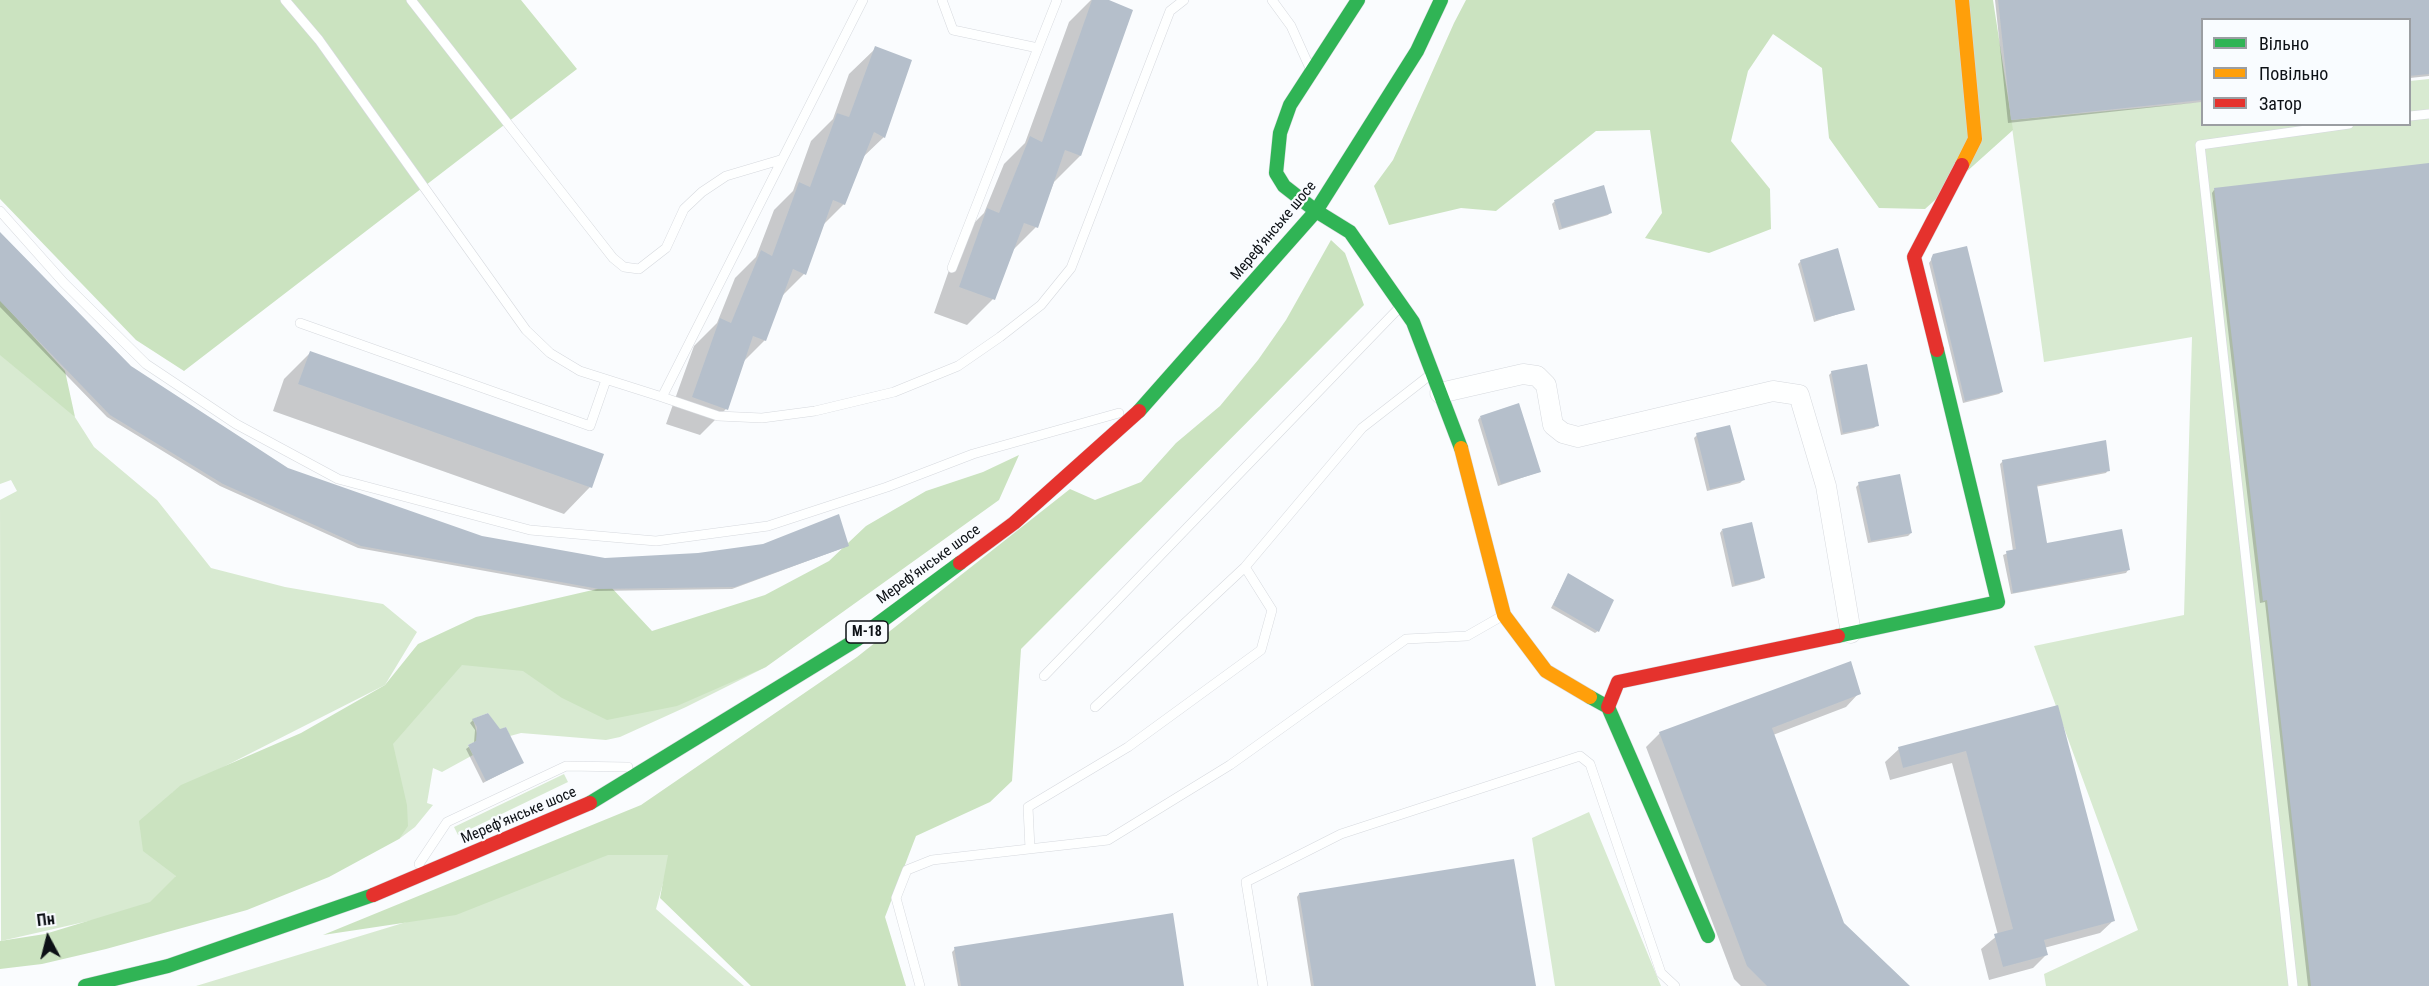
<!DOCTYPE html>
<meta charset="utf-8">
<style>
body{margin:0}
#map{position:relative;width:2429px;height:986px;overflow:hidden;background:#fafcfe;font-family:"Roboto Condensed",sans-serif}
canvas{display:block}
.legend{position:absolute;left:2201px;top:18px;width:210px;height:108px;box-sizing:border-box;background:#f9fcff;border:2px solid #9b9ea2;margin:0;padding:8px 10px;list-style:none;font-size:18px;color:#0d1116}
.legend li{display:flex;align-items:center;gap:12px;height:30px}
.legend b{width:30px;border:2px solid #9b9ea2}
.north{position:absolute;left:18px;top:908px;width:60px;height:60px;-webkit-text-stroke:4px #f9fcff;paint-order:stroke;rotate:353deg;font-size:16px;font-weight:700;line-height:24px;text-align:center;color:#0d1116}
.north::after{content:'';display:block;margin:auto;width:21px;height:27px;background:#0d1116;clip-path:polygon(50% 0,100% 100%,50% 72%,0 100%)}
</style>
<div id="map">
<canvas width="2429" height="986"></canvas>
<ul class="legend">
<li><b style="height:8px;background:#30b455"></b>Вільно</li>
<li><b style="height:8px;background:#ff9f0a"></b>Повільно</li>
<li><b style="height:8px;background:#e5322d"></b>Затор</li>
</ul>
<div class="north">Пн</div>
</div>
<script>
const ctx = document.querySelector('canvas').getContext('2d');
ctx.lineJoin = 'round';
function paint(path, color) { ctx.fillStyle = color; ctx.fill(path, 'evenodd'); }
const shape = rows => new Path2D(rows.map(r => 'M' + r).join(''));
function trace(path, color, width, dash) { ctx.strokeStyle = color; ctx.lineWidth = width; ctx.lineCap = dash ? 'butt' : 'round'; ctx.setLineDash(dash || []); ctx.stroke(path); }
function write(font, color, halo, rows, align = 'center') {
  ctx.font = font + ' "Roboto Condensed",sans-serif'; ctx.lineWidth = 4.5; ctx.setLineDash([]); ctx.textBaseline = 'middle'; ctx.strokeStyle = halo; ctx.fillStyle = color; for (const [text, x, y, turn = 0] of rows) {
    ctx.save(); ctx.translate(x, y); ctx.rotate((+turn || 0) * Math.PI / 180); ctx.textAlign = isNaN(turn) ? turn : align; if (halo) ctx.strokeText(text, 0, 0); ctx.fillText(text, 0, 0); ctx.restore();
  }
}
paint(shape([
 [2429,79,2429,986,2046,986,2044,974,2138,930,2034,646,2184,615,2192,337,2044,362,2011,120,2202,102,2202,124,2410,124,2410,81],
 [0,354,71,411,94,447,157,500,211,568,285,587,383,604,417,632,385,685,172,793,176,876,159,905,1,941,0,500,17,491,11,480,0,484],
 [482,645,601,699,766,667,686,707,620,737,606,740,521,733,510,736,506,727,499,730,488,713,473,719,479,740,468,745,473,755,442,772,433,768,427,803,433,805,415,827,399,839,364,777,410,678],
 [564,774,568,782,458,835,454,827],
 [1589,812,1661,986,1555,986,1532,838],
 [605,841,673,846,656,909,744,986,196,986,495,895]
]), '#d8ead1');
paint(shape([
 [0,0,521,0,577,69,184,371,136,340,0,199],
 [1466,0,1993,0,2013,130,1925,209,1879,208,1829,138,1822,68,1773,34,1748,71,1731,141,1770,189,1771,229,1709,253,1645,238,1662,213,1650,130,1596,131,1496,211,1461,208,1389,225,1374,186,1393,160,1454,23],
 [1331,240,1345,253,1364,305,1021,649,1012,781,990,802,916,836,885,917,906,986,751,986,660,898,668,855,608,855,456,915,323,935,641,805,857,657,1070,489,1095,500,1141,482,1176,443,1220,406,1258,360,1286,320],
 [0,300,65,371,75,417,0,355],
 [1019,455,999,500,766,667,677,706,607,720,562,698,523,671,462,665,393,744,407,805,408,826,399,839,329,877,247,910,106,949,42,964,0,969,0,941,45,934,150,902,176,876,143,851,139,821,181,785,301,733,385,685,418,644,476,617,610,586,652,631,765,595,829,561,866,526,926,491,983,472]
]), '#cbe3c0');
paint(shape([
 [1091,0,1106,0,1080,156,1054,182,1036,227,1011,252,993,299,967,325,934,313,961,236,984,213,1004,164,1025,143,1069,22],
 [1995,0,2429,0,2429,76,2410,78,2410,20,2202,20,2202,102,2008,123],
 [876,48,884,137,862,158,844,204,822,226,804,274,781,297,765,340,742,363,726,409,700,435,666,424,694,346,717,323,735,278,756,257,774,210,793,191,811,141,833,119,849,74],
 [2429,165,2429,986,2308,986,2265,602,2260,603,2212,193,2214,190],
 [1603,187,1611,212,1608,215,1559,230,1552,204,1554,202],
 [0,235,130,367,287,469,482,537,605,560,848,546,732,589,596,591,358,548,220,486,107,417,0,307],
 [1934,256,2002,392,1999,394,1963,403,1929,263],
 [1801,261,1854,309,1814,322,1798,264],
 [311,352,590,487,564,514,273,411,284,379],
 [1832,372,1877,425,1874,428,1841,435,1829,375],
 [1480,417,1539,472,1498,486,1478,420],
 [1697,435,1743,480,1740,483,1707,491,1694,438],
 [2003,461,2108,470,2106,473,2035,487,2046,545,2128,570,2126,573,2011,594,2003,555,2013,551,2000,464],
 [1859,484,1911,533,1908,536,1868,543,1856,487],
 [1722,530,1763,577,1760,580,1732,587,1720,533],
 [1568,575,1598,631,1595,633,1551,608],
 [1859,693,1846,707,1773,735,1843,924,1908,986,1741,986,1734,979,1646,747,1660,733],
 [2057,707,2114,920,2100,933,2044,948,2046,955,2033,968,1989,980,1981,949,1998,935,1952,763,1890,780,1885,762,1899,749],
 [473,720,522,763,483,783,466,749,474,743,475,730,470,723],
 [1299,894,1534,986,1311,986,1297,897],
 [955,949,1183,986,958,986,952,952]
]), '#0003');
paint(shape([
 [1092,0,1109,0,1133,10,1081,156,1065,150,1038,228,1024,223,995,300,959,287,987,208,999,213,1030,136,1042,142],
 [1998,0,2429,0,2429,74,2409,76,2409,20,2202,20,2202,100,2011,120],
 [875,46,912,60,885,138,874,132,845,205,833,200,806,275,793,269,766,341,753,336,728,410,692,397,720,318,731,323,761,250,772,256,799,182,810,187,837,113,849,117],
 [2429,163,2429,986,2311,986,2267,600,2263,601,2214,188],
 [1604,185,1612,213,1562,228,1554,200],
 [0,232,131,366,288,468,482,536,605,558,698,553,763,544,839,514,849,546,735,587,599,589,361,546,223,484,110,415,0,301],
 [1967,246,2003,392,1965,401,1931,259,1933,254],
 [1838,248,1855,310,1816,320,1800,260],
 [310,351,604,454,592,488,298,384],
 [1867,364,1879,426,1843,433,1831,371],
 [1519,403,1541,472,1501,484,1480,416],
 [1730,425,1745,480,1710,489,1696,433],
 [2106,440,2110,471,2037,485,2047,543,2122,529,2130,570,2013,593,2006,551,2016,549,2002,460],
 [1900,474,1912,533,1871,541,1858,482],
 [1752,522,1765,578,1735,585,1722,529],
 [1568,573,1614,600,1599,632,1553,605],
 [1851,661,1861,694,1772,728,1844,923,1910,986,1767,986,1747,966,1659,732],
 [2058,705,2115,921,2044,940,2048,955,2003,967,1994,934,2013,929,1966,751,1903,768,1898,747],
 [488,713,500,729,506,727,524,763,486,781,468,745,476,741,477,727,472,719],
 [1514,859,1536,986,1314,986,1299,893],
 [1173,913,1184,986,961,986,954,947]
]), '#b5bfcb');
const lane = shape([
 [285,0,319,40,526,330,550,353,580,371,662,397,863,0],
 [411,0,613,258,624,267,639,269,666,248,684,209,702,192,726,176,780,160],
 [942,0,953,30,1038,48,952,268],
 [1272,0,1291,26,1309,66],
 [1038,48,1057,0],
 [2410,116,2429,114],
 [0,211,64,283,146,364,236,424,338,479,530,530,656,541,768,526,887,487,973,454,1119,413],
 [300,323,590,426,606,380],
 [662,397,718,416,762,418,815,411,894,392,958,366,1000,337,1041,305,1071,268,1170,11,1184,0],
 [1245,567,1362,428,1430,375],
 [1044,676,1399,308],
 [1030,849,1028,807,1128,747,1261,650,1272,610,1245,567,1095,707],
 [419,864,447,822,566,766,628,767],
 [920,986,896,898,907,870,932,860,1108,840,1230,765,1406,639,1467,636,1502,616],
 [1263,986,1246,882,1341,834,1580,756,1590,764,1661,973,1675,986],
 [2293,986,2200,145,2349,124]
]);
const street = shape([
 [1440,393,1523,374,1537,376,1546,385,1553,425,1563,433,1578,437,1773,391,1799,395,1826,486,1851,633]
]);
const fast = shape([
 [1358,0,1290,105,1280,133,1276,173,1284,186,1316,211,1350,232,1413,322,1461,448],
 [1139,411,1316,211,1417,51,1441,0],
 [1838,636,1998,602,1937,350],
 [1590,697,1608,707,1708,936],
 [590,803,856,640,960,563],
 [85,986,168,966,373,895]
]);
const slow = shape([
 [1962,165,1975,139,1962,0],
 [1461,448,1504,615,1546,671,1590,697]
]);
const jam = shape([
 [1937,350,1914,257,1962,165],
 [960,563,1014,523,1139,411],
 [1608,707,1618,682,1838,636],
 [373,895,590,803]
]);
trace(lane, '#d6d9de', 10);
trace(street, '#d6d9de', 21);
trace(fast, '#d6d9de', 15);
trace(slow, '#d6d9de', 15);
trace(jam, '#d6d9de', 15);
trace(lane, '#feffff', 9);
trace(street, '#feffff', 20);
trace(fast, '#30b455', 14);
trace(slow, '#ff9f0a', 14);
trace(jam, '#e5322d', 14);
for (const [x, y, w] of [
 [867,632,42]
]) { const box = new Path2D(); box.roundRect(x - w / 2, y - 11, w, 22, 4.5); ctx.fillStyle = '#f9fcff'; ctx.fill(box); trace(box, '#0d1116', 1.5); }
write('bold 14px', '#0d1116', null, [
 ["М-18",867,632]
]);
write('15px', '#0d1116', '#f9fcff', [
 ["Мереф’янське шосе",1274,231,-50],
 ["Мереф’янське шосе",929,565,-36],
 ["Мереф’янське шосе",519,816,-23]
]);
</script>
